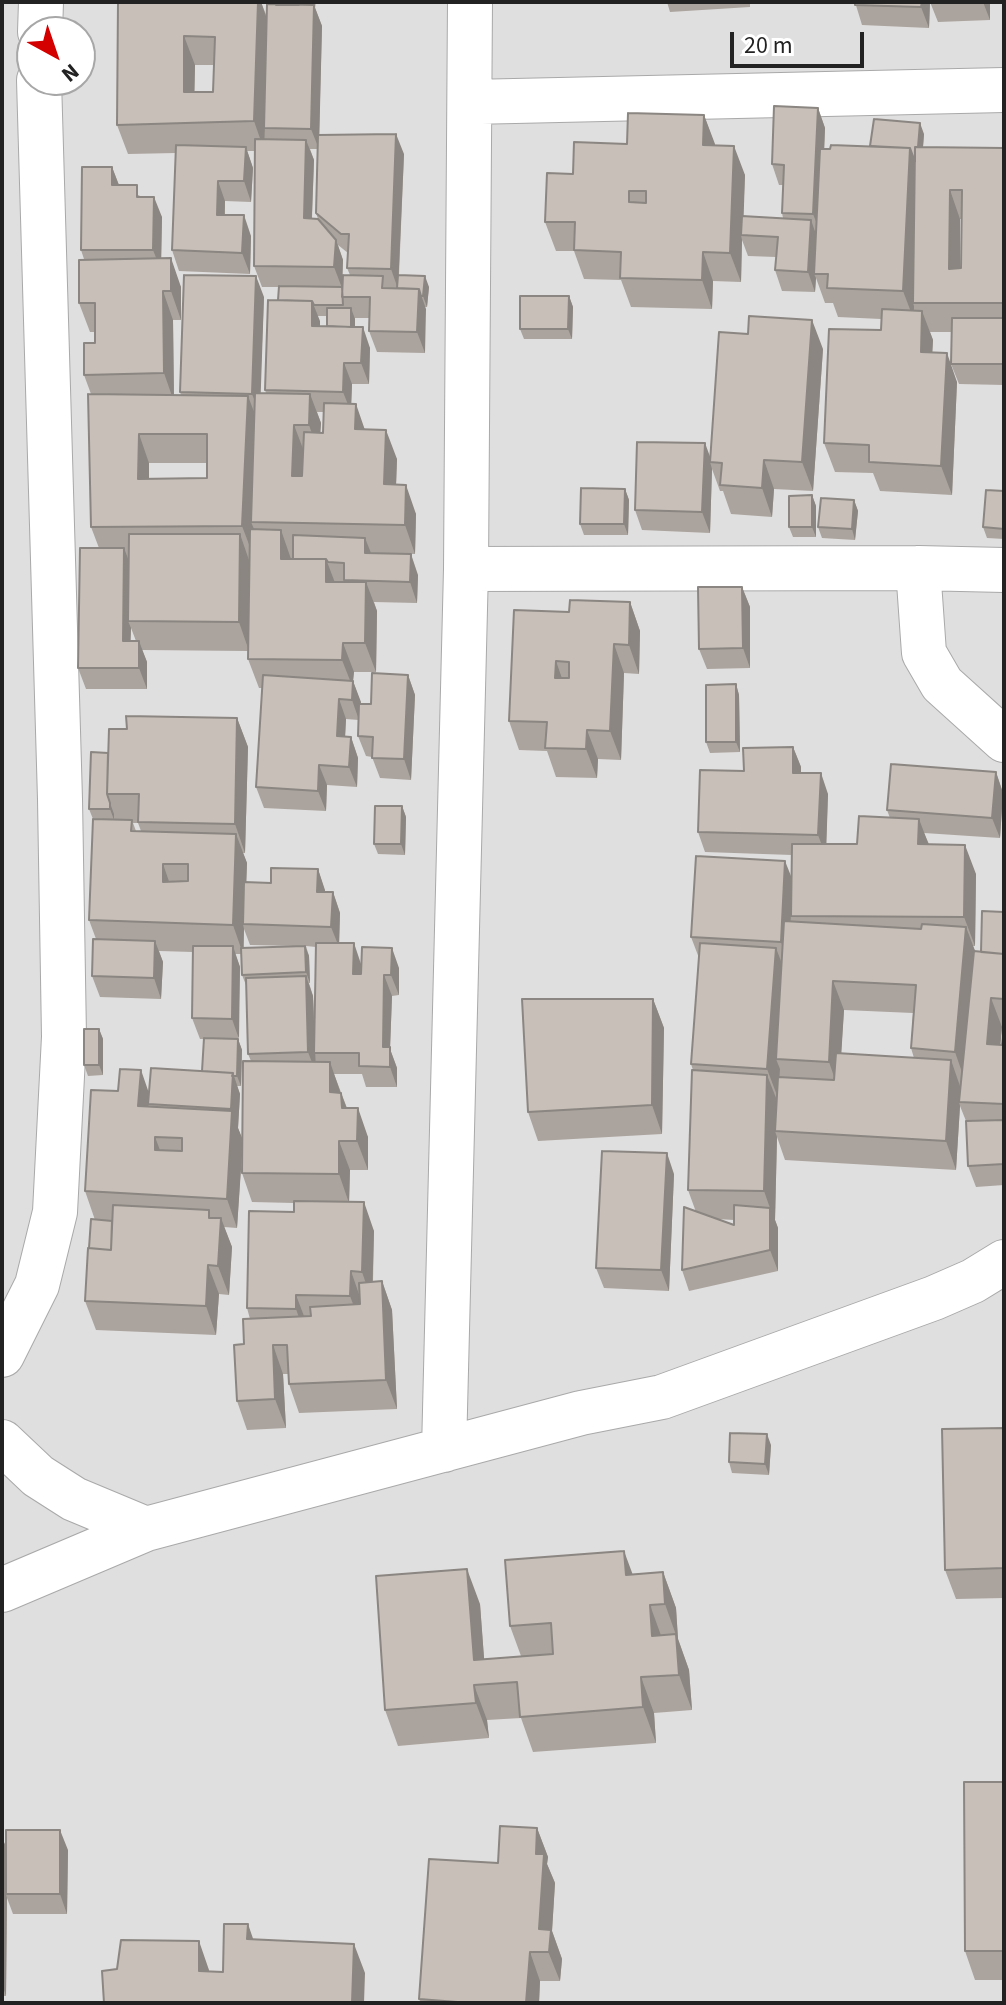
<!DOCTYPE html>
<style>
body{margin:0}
#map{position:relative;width:1006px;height:2005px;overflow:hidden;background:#f2efe9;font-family:"Source Sans 3",sans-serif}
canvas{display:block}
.frame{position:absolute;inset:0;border:4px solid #222;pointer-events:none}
.north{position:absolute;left:16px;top:16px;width:80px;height:80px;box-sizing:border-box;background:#fff;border:2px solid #a7a7a7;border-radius:50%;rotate:140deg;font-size:22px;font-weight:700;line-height:32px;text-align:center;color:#222}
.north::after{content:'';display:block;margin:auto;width:28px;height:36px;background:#d40000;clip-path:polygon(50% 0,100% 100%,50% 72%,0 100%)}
.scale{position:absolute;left:730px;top:32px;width:134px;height:36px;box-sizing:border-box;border:4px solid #222;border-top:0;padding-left:10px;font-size:24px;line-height:28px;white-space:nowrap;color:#222;-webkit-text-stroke:6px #fff;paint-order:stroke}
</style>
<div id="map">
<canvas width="1006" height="2005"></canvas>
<div class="frame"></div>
<div class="north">N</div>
<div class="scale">20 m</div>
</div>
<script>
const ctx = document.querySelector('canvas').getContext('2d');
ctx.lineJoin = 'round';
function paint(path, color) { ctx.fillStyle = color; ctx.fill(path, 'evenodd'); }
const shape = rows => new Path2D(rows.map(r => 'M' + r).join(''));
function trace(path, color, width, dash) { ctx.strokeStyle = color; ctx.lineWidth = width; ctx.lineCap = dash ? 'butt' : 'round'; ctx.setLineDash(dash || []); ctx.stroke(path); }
paint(shape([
 [2,2,1004,2,1004,2003,2,2003],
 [32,32,80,32,80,80,32,80]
]), '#e0dfdf');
const street = shape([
 [40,32,41,2],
 [470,102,1004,90],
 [918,568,924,653,942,684,1004,740],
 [466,569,918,568,1004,570],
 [2,1355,37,1285,55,1212,64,1037,60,799,39,80],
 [2,1442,38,1476,74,1499,146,1529],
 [444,1450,466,569,470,2],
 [2,1590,146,1529,581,1413,662,1397,934,1298,973,1281,1004,1262]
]);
trace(street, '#a9a9a9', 46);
trace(street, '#fff', 44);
paint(shape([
 [118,2,261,2,267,17,276,5,276,2,316,2,315,8,322,26,319,135,404,154,399,275,429,287,427,307,425,307,425,353,377,352,369,331,369,318,355,318,355,327,370,348,369,384,352,384,351,404,365,430,397,459,396,485,416,514,415,554,371,553,418,575,417,603,374,602,377,611,376,672,354,672,353,681,361,704,371,704,408,675,415,695,411,780,380,778,372,757,366,756,358,736,359,720,346,719,345,737,351,737,358,758,357,787,327,785,326,811,264,808,256,787,262,688,259,688,248,659,248,651,142,650,147,662,147,689,86,689,78,668,99,548,91,527,91,394,84,375,95,343,95,332,90,332,79,303,84,259,81,250,112,167,119,185,142,197,162,217,161,258,181,287,181,320,173,320,174,395,181,395,180,392,264,297,260,393,266,393,265,390,278,300,278,287,262,287,254,266,255,151,247,151,253,168,251,202,225,201,225,215,251,236,250,274,179,271,172,250,176,153,128,154,117,125],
 [195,65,214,65,213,92,194,92],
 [310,149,318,149,316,213,318,219,312,218,314,160],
 [338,245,348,253,347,268,350,275,342,287,343,260],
 [317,316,327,316,327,326,320,326],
 [317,412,323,412,323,433,320,433,321,423],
 [149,463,207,463,207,478,149,479],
 [131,628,136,641,130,641],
 [667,2,750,2,750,7,670,12],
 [855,2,930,2,929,28,862,25],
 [930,2,990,2,990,20,938,22],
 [818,108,825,128,824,149,870,146,924,134,923,147,1004,148,1004,385,959,384,951,364,952,332,930,332,933,340,932,352,957,382,952,495,880,491,873,473,835,472,824,443,881,330,881,319,838,317,833,303,825,303,816,278,815,292,782,291,775,270,776,257,748,256,742,240,741,282,713,281,712,309,631,307,621,280,584,279,574,251,556,251,545,222,573,174,627,144,704,115,715,146,745,175,743,216,783,218,782,213,783,185,779,185,772,164],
 [960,219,961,219,961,268,960,268],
 [569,296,573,307,572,339,524,339,520,329],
 [823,349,813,491,774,489,772,517,731,514,723,491,720,491,712,469,710,533,642,530,635,510,710,457],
 [625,489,629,500,628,535,584,535,580,524],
 [1004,491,1004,539,987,538,983,527],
 [812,495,816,506,816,537,793,537,789,527],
 [854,500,858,511,855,540,822,538,818,527],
 [742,587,750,607,750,668,707,669,699,649],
 [630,602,640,631,639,674,624,673,621,760,598,759,597,778,556,777,547,751,519,750,509,721,569,612],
 [736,684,739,695,740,752,710,753,706,742],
 [237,718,248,747,245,853,243,853,247,863,246,882,271,883,318,869,325,892,333,892,340,913,339,943,361,964,399,968,399,995,392,996,390,1049,397,1068,397,1087,366,1087,362,1074,334,1074,347,1108,368,1137,368,1170,350,1170,349,1202,374,1231,373,1282,382,1281,392,1310,397,1409,299,1413,289,1384,288,1374,283,1374,286,1428,247,1430,237,1401,244,1344,250,1319,247,1308,294,1212,294,1203,252,1202,242,1173,242,1149,237,1228,224,1227,232,1247,229,1295,219,1294,216,1335,96,1330,85,1301,89,1248,95,1220,85,1191,149,1093,202,1071,204,1039,200,1039,192,1018,193,952,159,951,163,962,161,999,100,997,92,976,96,939,89,920,93,819,89,809,108,753,127,729],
 [133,823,138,823,141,831,136,831],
 [244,929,250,945,294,946,244,948],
 [306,946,316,947,315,1038,313,996,309,983,310,983,309,956],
 [235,954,241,954,242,975,246,985,248,1054,251,1061,242,1139,238,1128,240,1094,237,1086,241,1086,242,1050,238,1039,240,967],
 [793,747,801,767,801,773,828,794,826,844,857,844,890,818,887,810,996,772,1003,793,1000,838,924,833,929,844,976,874,975,946,973,946,975,951,981,952,1004,912,1004,1185,976,1187,968,1166,966,1121,960,1106,956,1170,785,1160,777,1137,775,1220,778,1228,778,1271,689,1291,682,1270,696,1212,688,1190,693,1070,691,1064,699,958,691,937,792,878,792,855,705,852,698,832,744,771],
 [844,1010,913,1013,911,1048,914,1058,841,1053],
 [1002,1027,1004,1027,1002,1045,1000,1045],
 [717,1219,734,1220,734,1225],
 [402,806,406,817,405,855,378,854,374,844],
 [653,999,664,1028,662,1134,538,1141,528,1112],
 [99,1029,103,1039,103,1075,88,1076,84,1065],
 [674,1174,669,1291,604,1288,596,1268],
 [1004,1428,1004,1598,956,1599,945,1570],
 [771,1445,769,1475,732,1473,729,1462],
 [663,1572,676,1608,678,1639,689,1670,692,1710,654,1713,656,1743,533,1752,521,1718,487,1720,489,1738,398,1746,385,1710,480,1604,484,1659,521,1656,510,1626,633,1574],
 [1004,1782,1004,1980,975,1980,965,1951],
 [537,1828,548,1857,547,1864,555,1883,552,1931,562,1959,560,1981,540,1981,539,2003,421,2003,419,1999,498,1863],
 [2,1837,6,1848,68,1850,67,1914,13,1914,7,1898,6,1996,2,1996]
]), '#aba49e');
paint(shape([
 [254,2,261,2,269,25,264,150,254,121],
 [922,2,930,2,929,28,921,7],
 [983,2,990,2,990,20],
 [314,5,322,26,319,149,311,129],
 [184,36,195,65,194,121,184,92],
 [818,108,825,128,821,234,813,214],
 [704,115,715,144,713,174,703,145],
 [920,123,924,134,921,172,917,162],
 [396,134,404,154,398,289,391,269],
 [306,140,314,160,311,239,304,218],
 [734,146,745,175,743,235,741,235,742,240,741,282,730,253],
 [246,147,253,168,251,202,244,181],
 [910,148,920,177,913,303,914,306,914,320,903,291],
 [112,167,120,188,112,185],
 [218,181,225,201,224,235,217,215],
 [950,190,960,219,960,298,949,269],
 [154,197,162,217,161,270,153,250],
 [244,215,251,236,250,274,242,253],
 [811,220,818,240,814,274,816,278,815,292,808,272],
 [336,240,343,260,342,288,334,267],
 [703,252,713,281,712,309,702,280],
 [171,258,181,287,181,320,171,291],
 [256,276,264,297,260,414,252,394],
 [425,276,429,287,427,307,423,296],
 [419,289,426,309,425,353,417,332],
 [163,291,173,320,174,402,164,373],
 [569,296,573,307,572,339,568,329],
 [312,301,320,321,320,347,312,326],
 [351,308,355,319,355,345,351,334],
 [922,311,933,340,931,381,921,352],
 [812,320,823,349,813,491,802,462],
 [363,327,370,348,369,384,361,363],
 [947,353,957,382,952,495,941,466],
 [344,363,352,384,351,412,343,392],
 [310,394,321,423,319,454,309,425],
 [248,396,259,425,251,522,254,529,253,555,242,526],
 [356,404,366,433,355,429],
 [294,425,305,454,303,505,292,476],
 [386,430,397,459,395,513,384,484],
 [139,434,149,463,149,508,138,479],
 [705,443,712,462,710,462,712,469,710,533,702,512],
 [764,460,774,489,772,517,762,488],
 [406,485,416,514,415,554,405,525],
 [625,489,629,500,628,535,624,524],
 [812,495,816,506,816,537,812,527],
 [854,500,858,511,855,540,852,529],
 [281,530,291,559,281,559],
 [240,534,250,563,249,651,239,622],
 [365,538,373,558,365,553],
 [124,548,132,569,128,621,131,628,130,661,123,641],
 [411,554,418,575,417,603,410,582],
 [326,559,337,588,326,582],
 [366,582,377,611,376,672,365,643],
 [742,587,750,607,750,668,743,648],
 [630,602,640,631,639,674,629,645],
 [139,641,147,662,147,689,139,668],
 [343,643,354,672,353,681,361,702,359,720,352,700,353,688,342,660],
 [614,644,624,673,621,760,610,731],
 [556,661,566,690,555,678],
 [408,675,415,695,411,780,404,759],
 [736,684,739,695,740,752,736,742],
 [339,699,346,719,344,757,337,736],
 [237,718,248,747,245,853,235,824],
 [587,730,598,759,597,778,586,749],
 [351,737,358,758,357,787,349,767],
 [793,747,801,767,801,793,793,773],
 [319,765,327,785,326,811,318,791],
 [996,772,1003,793,1000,838,992,818],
 [821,773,828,794,826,856,818,835],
 [110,803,114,814,114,820,110,809],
 [402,806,406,817,405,855,401,844],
 [919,819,930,848,918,844],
 [236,834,247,863,245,924,243,924,244,929,243,954,233,925],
 [965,845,976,874,975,946,964,917],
 [785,861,793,881,788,963,781,942],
 [163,864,173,893,163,882],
 [318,869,325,890,325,912,317,892],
 [333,892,340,913,339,947,331,927],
 [966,927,977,956,965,1081,955,1052],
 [155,941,163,962,161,999,154,978],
 [354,943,361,964,360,995,353,974],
 [233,946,240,967,239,1039,232,1019],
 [305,946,309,956,310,983,306,972],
 [392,948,399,968,399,995,391,975],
 [776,948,787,977,776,1059,780,1069,778,1098,767,1069],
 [384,975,392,996,390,1049,397,1068,397,1087,383,1047],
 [306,976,313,996,316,1073,308,1052],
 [833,981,844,1010,839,1091,829,1062],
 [991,998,1002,1027,998,1073,987,1044],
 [653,999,664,1028,662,1134,652,1105],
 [99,1029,103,1039,103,1075,99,1065],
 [238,1039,242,1050,241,1086,237,1076],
 [951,1060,961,1089,959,1102,960,1106,956,1170,946,1141],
 [330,1062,340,1091,340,1121,330,1092],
 [141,1070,151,1099,148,1104,150,1110,138,1106],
 [233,1073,240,1094,238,1128,243,1140,237,1228,227,1199,232,1113,231,1109],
 [767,1075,778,1103,775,1131,777,1137,775,1220,778,1228,778,1271,770,1250,770,1208,764,1191],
 [341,1093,352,1122,342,1108],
 [358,1108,368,1137,368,1170,357,1141],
 [155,1137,166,1166,155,1150],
 [339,1141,350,1170,349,1203,339,1174],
 [667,1153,674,1174,669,1291,661,1270],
 [364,1202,374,1231,372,1301,362,1272],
 [221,1218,232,1247,229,1295,218,1266],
 [208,1265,219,1294,216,1335,206,1306],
 [351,1271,361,1300,361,1325,350,1296],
 [382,1281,392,1310,397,1409,386,1380],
 [296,1295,307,1324,306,1338,296,1309],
 [273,1345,283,1374,286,1428,275,1399],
 [767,1434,771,1445,769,1475,765,1464],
 [624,1551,637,1586,626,1575],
 [467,1569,480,1604,486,1684,474,1660],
 [663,1572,676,1608,678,1639,689,1670,692,1710,679,1675,676,1635,665,1604],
 [650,1605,663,1641,652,1636],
 [641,1677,654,1713,656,1743,643,1707],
 [474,1685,487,1720,489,1738,476,1703],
 [537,1828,548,1857,547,1864,555,1883,552,1931,562,1959,560,1981,539,1929,536,1854],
 [60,1830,68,1850,67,1914,60,1894],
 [2,1837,8,1852,6,1894,7,1898,6,1996,2,1984],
 [248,1924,258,1953,247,1939],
 [199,1941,209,1970,210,2000,199,1971],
 [354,1944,365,1973,364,2003,352,2003],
 [530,1952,540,1981,539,2003,526,2003]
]), '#8b8681');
const building = shape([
 [118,2,258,2,254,121,117,125,118,2],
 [184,36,215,37,213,92,184,92,184,36],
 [276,2,299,2,299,5,276,5,276,2],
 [855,2,922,2,921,7,855,5,855,2],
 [267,4,314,5,311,129,264,128,267,4],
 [774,106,818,108,813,214,782,213,784,165,772,164,774,106],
 [628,113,704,115,703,145,734,146,730,253,703,252,702,280,620,278,621,252,574,250,575,222,545,222,547,173,573,174,574,142,627,144,628,113],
 [629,191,646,191,646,203,629,202,629,191],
 [874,119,920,123,918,147,915,147,915,162,910,148,870,146,874,119],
 [396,134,391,269,347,268,349,234,341,234,316,213,318,135,396,134],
 [255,139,306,140,304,218,318,219,336,240,334,267,254,266,255,139],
 [176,145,246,147,244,181,218,181,217,215,244,215,242,253,172,250,176,145],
 [831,145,910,148,903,291,827,288,828,274,814,274,820,149,830,149,831,145],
 [915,147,1004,148,1004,303,913,303,915,147],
 [950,190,962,190,961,268,949,269,950,190],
 [82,167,112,167,112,185,137,185,137,197,154,197,153,250,81,250,82,167],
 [742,216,811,220,808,272,775,270,778,237,741,235,742,216],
 [171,258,171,291,163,291,164,373,84,375,84,343,95,343,95,303,79,303,79,260,171,258],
 [184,275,256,276,252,394,180,392,184,275],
 [343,275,383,276,382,288,419,289,417,332,369,331,370,297,342,297,343,275],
 [398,275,425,276,423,296,421,296,419,289,397,288,398,275],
 [279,286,342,287,343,305,314,305,312,301,278,300,279,286],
 [520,296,569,296,568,329,520,329,520,296],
 [268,300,312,301,312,326,363,327,361,363,344,363,343,392,265,390,268,300],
 [327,308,351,308,351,327,327,326,327,308],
 [882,309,922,311,921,352,947,353,941,466,869,462,869,445,824,443,829,329,881,330,882,309],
 [749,316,812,320,802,462,764,460,762,488,720,485,722,463,710,462,719,332,748,334,749,316],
 [952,318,1004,318,1004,364,951,364,952,318],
 [255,393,310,394,309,425,294,425,292,476,302,476,304,432,323,433,324,403,356,404,355,429,386,430,384,484,406,485,405,525,251,522,255,393],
 [88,394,248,396,242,526,91,527,88,394],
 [139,434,207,434,207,478,138,479,139,434],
 [637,442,705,443,702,512,635,510,637,442],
 [581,488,625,489,624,524,580,524,581,488],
 [986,490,1004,491,1004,529,983,527,986,490],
 [812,495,812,527,789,527,789,496,812,495],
 [821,498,854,500,852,529,818,527,821,498],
 [250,529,281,530,281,559,326,559,326,582,366,582,365,643,343,643,342,660,248,659,250,529],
 [129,534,240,534,239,622,128,621,129,534],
 [293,535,365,538,365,553,411,554,410,582,344,580,344,563,328,562,326,559,293,559,293,535],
 [80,548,124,548,123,641,139,641,139,668,78,668,80,548],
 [698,587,742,587,743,648,699,649,698,587],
 [570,600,630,602,629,645,614,644,610,731,587,730,586,749,545,748,547,722,509,721,514,610,569,612,570,600],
 [556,661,569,662,569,678,555,678,556,661],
 [372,673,408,675,404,759,372,758,373,737,358,736,359,704,371,704,372,673],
 [263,675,353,681,352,700,339,699,337,736,351,737,349,767,319,765,318,791,256,787,263,675],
 [736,684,736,742,706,742,706,685,736,684],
 [126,716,237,718,235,824,138,822,139,794,107,794,109,729,127,729,126,716],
 [793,747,793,773,821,773,818,835,698,832,700,770,744,771,743,748,793,747],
 [91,752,108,753,107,794,110,803,110,809,89,809,91,752],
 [891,764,996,772,992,818,887,810,891,764],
 [375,806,402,806,401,844,374,844,375,806],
 [859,816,919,819,918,844,965,845,964,917,791,916,792,844,857,844,859,816],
 [93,819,132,820,131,831,236,834,233,925,89,920,93,819],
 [163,864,188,864,188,881,163,882,163,864],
 [696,856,785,861,781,942,691,937,696,856],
 [271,868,318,869,317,892,333,892,331,927,243,924,244,882,271,883,271,868],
 [982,911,1004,912,1004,954,981,952,982,911],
 [784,921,921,929,922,924,966,927,955,1052,911,1048,916,985,833,981,829,1062,776,1059,784,921],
 [93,939,155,941,154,978,92,976,93,939],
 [316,943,354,943,353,974,361,974,362,947,392,948,391,975,384,975,383,1047,390,1047,390,1067,359,1066,359,1053,314,1053,316,943],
 [700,943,776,948,767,1069,691,1064,700,943],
 [193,946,233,946,232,1019,192,1018,193,946],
 [305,946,306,972,242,975,241,948,305,946],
 [974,951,1004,954,1004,999,991,998,987,1044,1002,1045,1004,1026,1004,1104,959,1102,974,951],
 [306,976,308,1052,248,1054,246,978,306,976],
 [522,999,653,999,652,1105,528,1112,522,999],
 [84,1029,99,1029,99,1065,84,1065,84,1029],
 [204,1038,238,1039,237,1076,232,1076,233,1073,202,1071,204,1038],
 [836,1053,951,1060,946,1141,775,1131,778,1077,834,1080,836,1053],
 [243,1061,330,1062,330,1092,341,1093,342,1108,358,1108,357,1141,339,1141,339,1174,242,1173,243,1061],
 [151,1068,233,1073,231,1109,148,1104,151,1068],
 [120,1069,141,1070,138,1106,232,1111,227,1199,85,1191,91,1090,118,1091,120,1069],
 [155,1137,182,1138,182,1151,155,1150,155,1137],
 [692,1070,767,1075,764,1191,688,1190,692,1070],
 [1004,1120,1004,1164,968,1166,966,1121,1004,1120],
 [602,1151,667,1153,661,1270,596,1268,602,1151],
 [294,1201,364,1202,362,1272,351,1271,350,1296,296,1295,296,1309,247,1308,249,1211,294,1212,294,1201],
 [113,1205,209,1210,209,1218,221,1218,218,1266,208,1265,206,1306,85,1301,88,1248,111,1250,113,1205],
 [734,1205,770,1208,770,1250,682,1270,684,1207,734,1225,734,1205],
 [91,1219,112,1221,111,1250,89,1248,91,1219],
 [382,1281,386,1380,289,1384,287,1345,273,1345,275,1399,237,1401,234,1345,244,1344,243,1319,311,1316,310,1307,360,1304,359,1283,382,1281],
 [1004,1428,1004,1568,945,1570,942,1429,1004,1428],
 [730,1433,767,1434,765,1464,729,1462,730,1433],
 [624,1551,626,1575,663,1572,665,1604,650,1605,652,1636,676,1634,679,1675,641,1677,643,1707,520,1717,517,1682,474,1685,476,1703,385,1710,376,1576,467,1569,474,1660,553,1654,551,1623,510,1626,505,1560,624,1551],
 [964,1782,1004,1782,1004,1951,965,1951,964,1782],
 [500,1826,537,1828,536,1854,544,1854,539,1929,551,1930,549,1952,530,1952,526,2003,470,2003,419,1999,429,1859,498,1863,500,1826],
 [6,1830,60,1830,60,1894,6,1894,6,1830],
 [224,1924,248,1924,247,1939,354,1944,352,2003,104,2003,102,1971,117,1969,121,1940,199,1941,199,1971,223,1972,224,1924]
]);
paint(building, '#c7bfb8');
trace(building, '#8b8681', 2);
</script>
